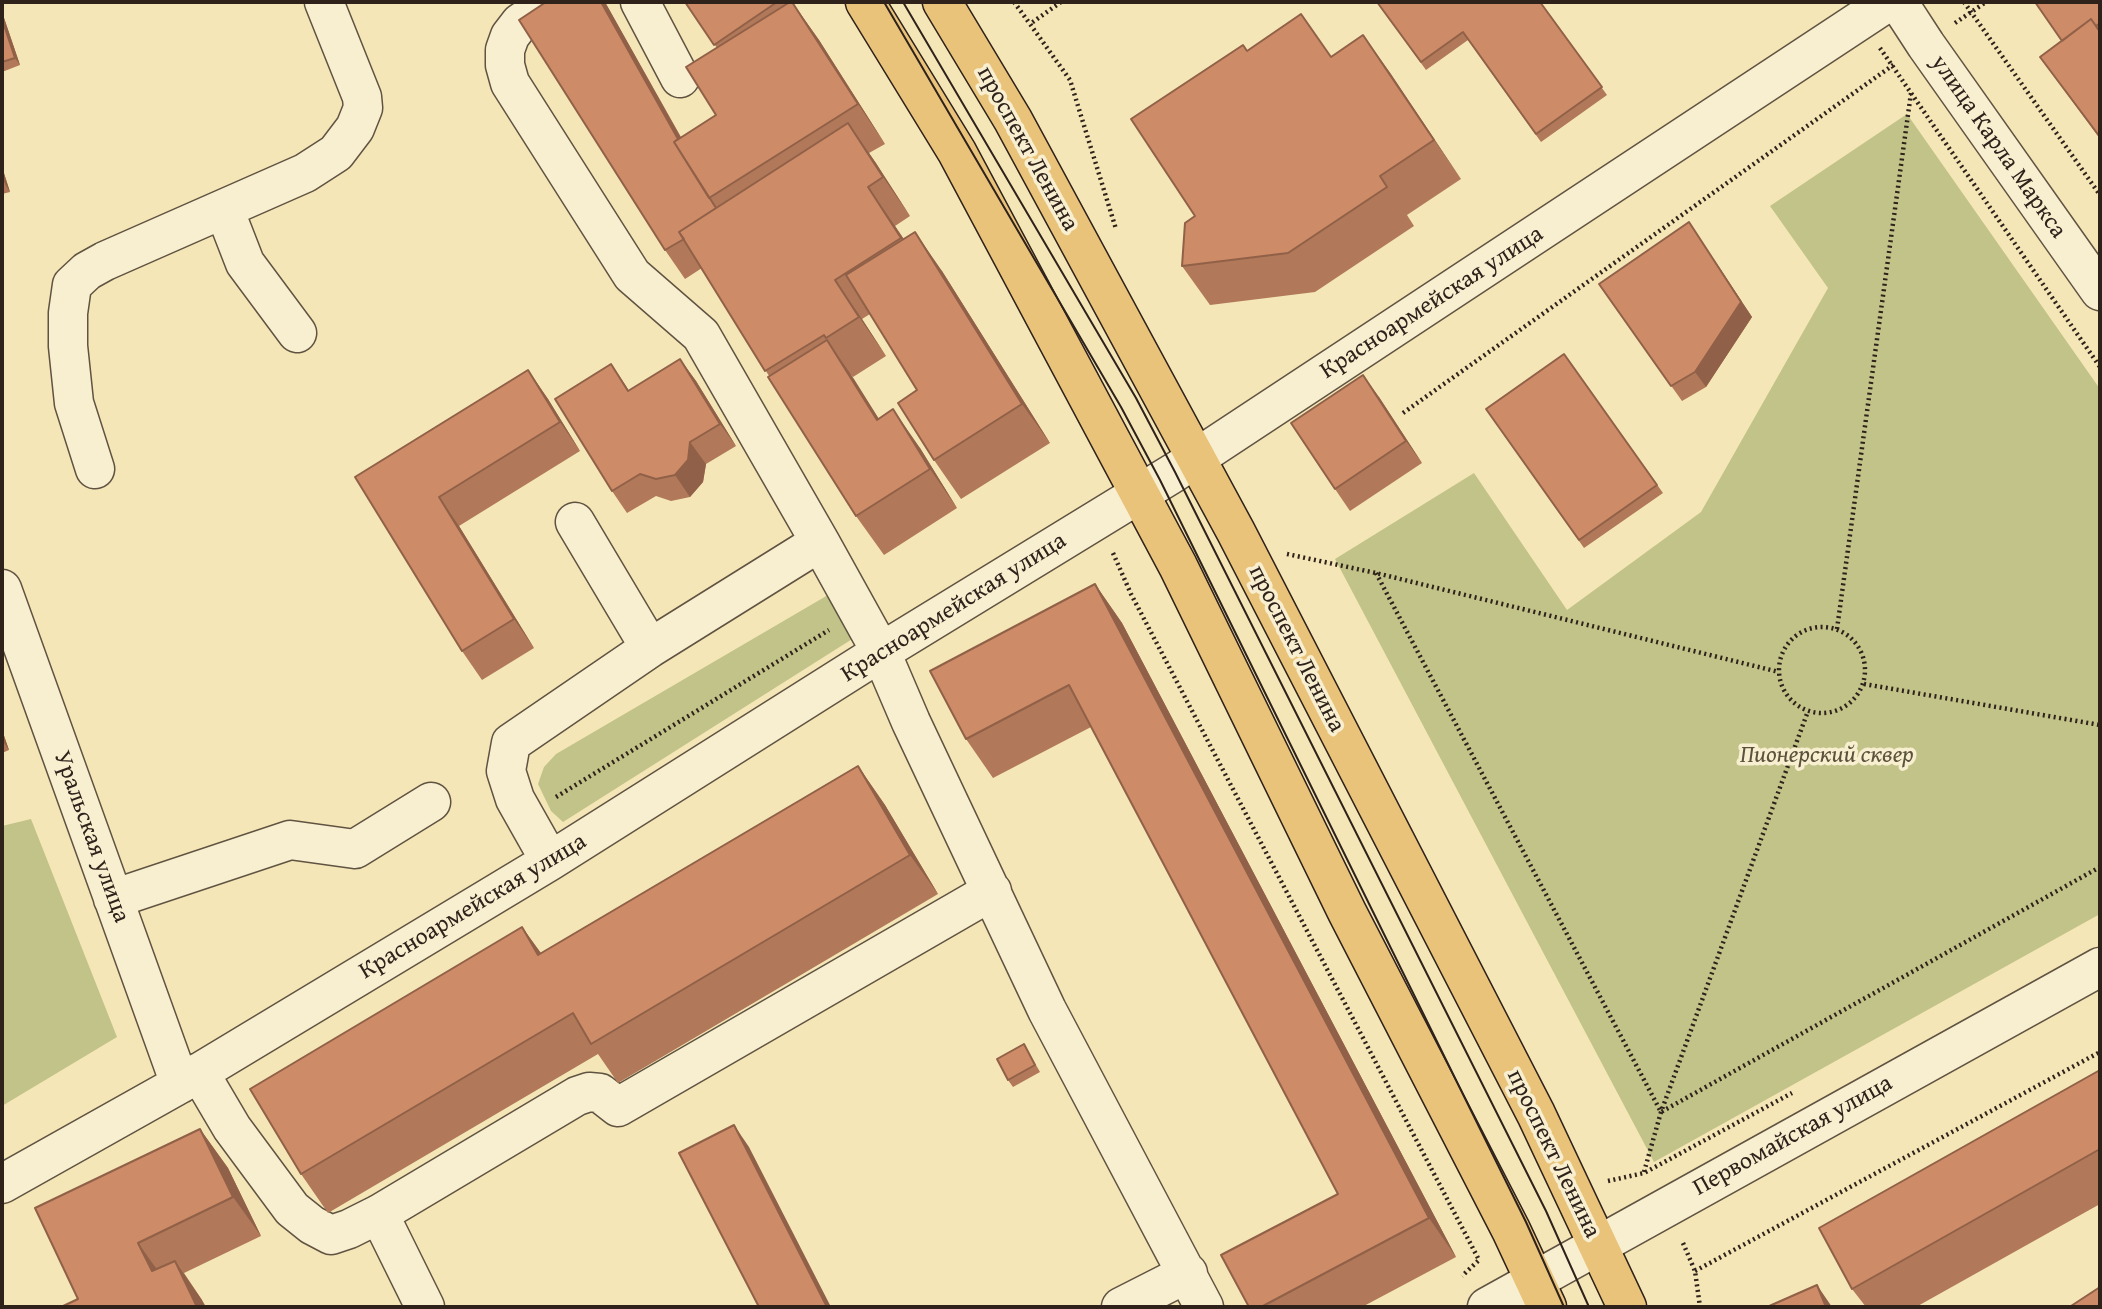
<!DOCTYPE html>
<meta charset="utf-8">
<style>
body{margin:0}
#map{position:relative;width:2102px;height:1309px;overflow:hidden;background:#f4e6b6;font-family:"Gentium Book Plus",serif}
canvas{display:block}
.frame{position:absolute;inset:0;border:4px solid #2f221b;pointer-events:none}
</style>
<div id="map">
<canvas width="2102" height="1309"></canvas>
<div class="frame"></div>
</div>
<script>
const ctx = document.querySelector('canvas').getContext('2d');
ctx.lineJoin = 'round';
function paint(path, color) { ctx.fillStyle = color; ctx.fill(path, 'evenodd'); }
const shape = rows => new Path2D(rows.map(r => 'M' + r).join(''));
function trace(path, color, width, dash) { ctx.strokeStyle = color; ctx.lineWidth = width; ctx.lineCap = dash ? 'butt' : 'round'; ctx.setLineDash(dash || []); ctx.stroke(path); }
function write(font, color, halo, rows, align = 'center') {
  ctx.font = font + ' "Gentium Book Plus",serif'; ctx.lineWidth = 7; ctx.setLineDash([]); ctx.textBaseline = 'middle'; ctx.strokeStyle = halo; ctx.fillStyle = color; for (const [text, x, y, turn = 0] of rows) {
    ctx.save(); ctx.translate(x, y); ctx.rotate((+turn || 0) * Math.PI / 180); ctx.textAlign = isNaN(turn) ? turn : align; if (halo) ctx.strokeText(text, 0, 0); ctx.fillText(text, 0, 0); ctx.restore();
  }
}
paint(shape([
 [1907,114,2100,389,2100,914,1654,1162,1335,559,1474,473,1567,610,1701,512,1828,288,1770,206],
 [828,595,857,636,563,822,551,811,538,784,544,767,556,754],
 [31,819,117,1037,2,1106,2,826]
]), '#c2c389');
const minor = shape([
 [551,2,520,23,510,36,505,50,505,65,510,83,632,275,701,335,820,542],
 [640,2,680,78],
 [1898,2,1926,45,2100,291],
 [224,209,245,263,297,333],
 [95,469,74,403,68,346,68,313,72,285,87,271,105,261,305,173,336,153,355,128,363,108,362,97,324,2],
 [575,522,650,648],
 [2,589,180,1084],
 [550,861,515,799,506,771,511,743,650,648,820,542,881,652,911,722,1047,1010,1204,1307],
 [113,899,290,840,355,849,431,802],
 [199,1072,232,1128,292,1209,312,1225,331,1235,349,1229,379,1214,577,1096,589,1092,600,1093,618,1107,992,891],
 [2,1184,180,1084,550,861,881,652,1175,472,1888,2],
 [379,1214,425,1307],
 [1121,1307,1188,1273],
 [1487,1307,2100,967]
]);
const major = shape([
 [865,2,957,152,1178,566,1347,912,1511,1230,1547,1307],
 [942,2,1013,120,1236,532,1536,1114,1627,1307]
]);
trace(minor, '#605342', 41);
trace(major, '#2f221b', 41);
trace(shape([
 [1014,2,1030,24],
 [1061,2,1030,24,1070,80,1116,229],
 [1964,2,2100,195],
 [1955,23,1986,2],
 [1880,48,2100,367],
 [1403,413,1896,63],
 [1113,553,1131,594,1479,1260,1462,1276],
 [1287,554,1376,573,1779,672],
 [1376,573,1661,1112,2100,867],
 '1779 670a43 43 0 1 1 86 0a43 43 0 1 1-86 0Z',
 [1837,629,1911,93],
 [1864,684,2100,725],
 [556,797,829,630],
 [1644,1172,1661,1112,1808,711],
 [1608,1181,1644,1173,1792,1093],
 [1683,1243,1695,1271,1700,1307],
 [1695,1271,2100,1052]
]), '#2f221b', 4.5, [2, 3.5]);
trace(minor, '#f8efd0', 38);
trace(major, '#eac37b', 38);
trace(shape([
 [884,2,1121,407,1160,480,1526,1222,1564,1307],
 [903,2,1136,398,1175,472,1546,1211,1589,1307]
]), '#2f221b', 2);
paint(shape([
 [605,2,681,137,716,115,717,48,685,2,792,2,819,40,885,144,869,153,910,216,895,226,904,239,942,271,1050,443,961,499,934,460,917,390,870,314,862,319,886,356,853,377,850,374,878,418,920,448,957,508,884,555,856,516,702,268,685,279,665,250],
 [1377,2,1540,2,1607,95,1541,142,1468,40,1426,70],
 [2100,2,2100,139,2040,57,2062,41],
 [2,12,20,65,2,72],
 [1363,35,1461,179,1407,215,1414,226,1315,292,1210,305,1182,266,1195,216,1243,45,1247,50,1331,57],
 [2,167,10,192,2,194],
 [1699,237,1752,317,1706,387,1682,401,1599,284],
 [1564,354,1663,493,1584,548,1486,409],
 [680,359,696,381,736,446,706,464,703,482,690,497,671,501,656,496,627,513,612,491,629,391],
 [528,370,548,399,580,451,459,526,534,648,482,680,462,651,355,477],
 [1379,397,1422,463,1350,511,1335,489],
 [1095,584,1122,623,1456,1257,1362,1307,1249,1307,1338,1194,1091,727,993,778,966,739],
 [2,730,9,750,2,753],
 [858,766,885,805,938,894,618,1083,598,1054,328,1213,301,1174,522,927,541,953],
 [1024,1044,1040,1072,1013,1087,1008,1080],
 [2100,1070,2100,1204,1916,1307,1866,1307,1852,1289],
 [200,1129,228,1168,261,1236,184,1273,202,1300,78,1299]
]), '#b17859');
paint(shape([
 [601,2,605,2,704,179,684,150],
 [792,2,819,40,885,144,858,104],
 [2,12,20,65,15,58,2,19],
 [1363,35,1391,74,1461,179,1434,140],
 [848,123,876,163,910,216,883,177],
 [2,167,10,192,5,184,2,175],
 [868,187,895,226,928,277,901,238],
 [1689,222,1752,317,1706,387,1695,372],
 [915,232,942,271,1050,443,1022,404],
 [835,280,862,319,886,356,859,317],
 [827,340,854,379,904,459,877,420],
 [680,359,696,381,736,446,720,424],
 [611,364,626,386,643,414,628,391],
 [528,370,548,399,580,451,560,422],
 [1363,375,1379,397,1422,463,1406,441],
 [893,409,920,448,957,508,930,469],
 [690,442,706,464,703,482,690,497,675,475],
 [439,497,459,526,534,648,514,619],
 [1095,584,1122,623,1456,1257,1429,1218],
 [2,730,9,750,2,740],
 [858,766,885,805,938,894,910,855],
 [522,927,550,966,538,955],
 [734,1125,749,1147,831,1307,827,1307],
 [200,1129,228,1168,261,1236,233,1197],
 [138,1243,166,1282,152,1271],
 [175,1261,202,1300,206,1307,197,1307],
 [1817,1285,1832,1307,1826,1307]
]), '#906148');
const building = shape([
 [546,2,601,2,678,139,674,142,716,208,679,232,684,239,665,250,519,20,546,2],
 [685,2,777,2,714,45,685,2],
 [790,2,792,2,858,104,709,198,674,142,716,115,686,67,790,2],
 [1377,2,1540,2,1602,87,1536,134,1463,32,1421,62,1377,2],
 [2035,2,2100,2,2100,23,2096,26,2091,19,2062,41,2035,2],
 [1301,14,1331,57,1363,35,1434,140,1380,176,1387,187,1288,253,1182,266,1185,223,1195,216,1131,119,1243,45,1247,51,1301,14],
 [2,19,15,58,2,62,2,19],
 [2091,19,2100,32,2100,137,2040,57,2091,19],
 [848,123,883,177,868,187,901,238,835,280,859,317,826,338,824,335,765,371,679,232,848,123],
 [1689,222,1741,302,1695,372,1671,386,1599,284,1689,222],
 [915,232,1022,404,934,460,898,403,917,390,846,275,915,232],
 [827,340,877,420,893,409,930,469,856,516,768,377,827,340],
 [1564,354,1657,485,1579,540,1486,409,1564,354],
 [680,359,720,424,690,442,688,460,675,475,656,479,640,474,612,491,555,399,611,364,628,391,680,359],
 [528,370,560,422,439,497,514,619,462,651,355,477,528,370],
 [1363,375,1406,441,1335,489,1291,423,1363,375],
 [1095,584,1429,1218,1261,1307,1249,1307,1221,1255,1338,1194,1069,685,966,739,930,671,1095,584],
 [858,766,910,855,591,1044,573,1013,301,1174,250,1089,522,927,538,955,858,766],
 [1024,1044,1035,1065,1008,1080,997,1059,1024,1044],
 [2100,1070,2100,1149,1852,1289,1819,1228,2100,1070],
 [734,1125,827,1307,759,1307,679,1153,734,1125],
 [200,1129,233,1197,138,1243,152,1271,175,1261,197,1307,61,1307,78,1299,35,1208,200,1129],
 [1817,1285,1826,1307,1767,1307,1817,1285],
 [2100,1287,2100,1307,2071,1307,2071,1306,2100,1287]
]);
paint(building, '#ce8b67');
trace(building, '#906148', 2);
write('24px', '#2f221b', '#f8efd0', [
 ["улица Карла Маркса",1998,147,55],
 ["проспект Ленина",1027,149,61],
 ["Красноармейская улица",1432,303,-33],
 ["Красноармейская улица",954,608,-32],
 ["проспект Ленина",1296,649,63],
 ["Уральская улица",91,837,70],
 ["Красноармейская улица",473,907,-31],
 ["Первомайская улица",1793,1136,-29],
 ["проспект Ленина",1553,1154,64]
]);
write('italic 24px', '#5b523c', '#f8efd0', [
 ["Пионерский сквер",1827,756]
]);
</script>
